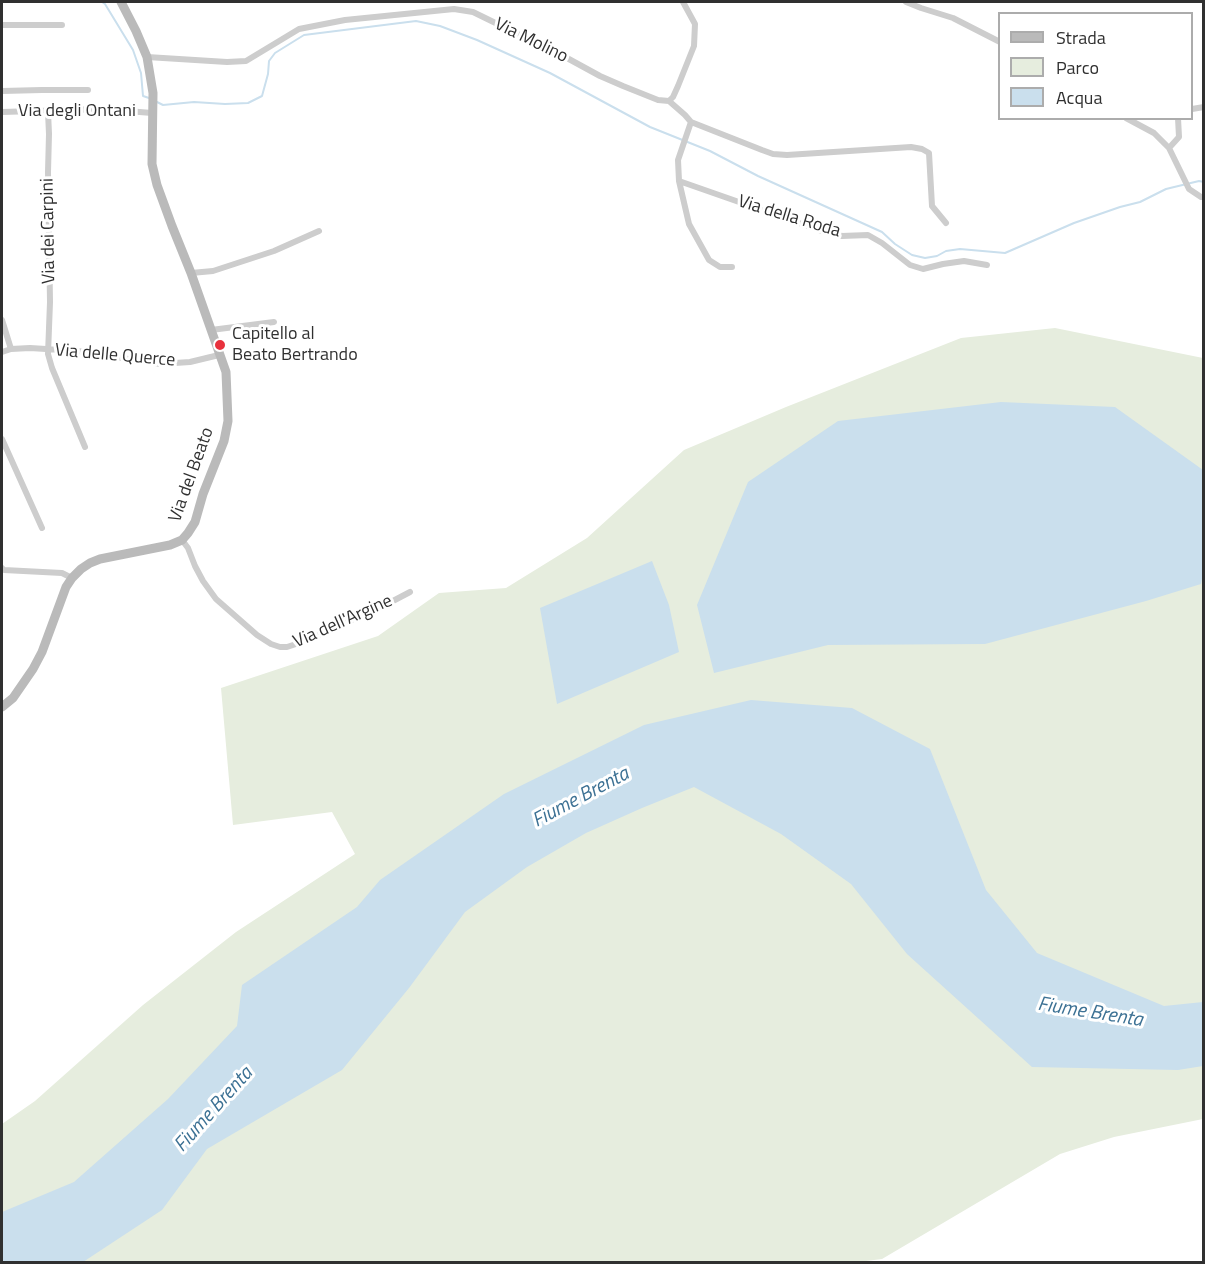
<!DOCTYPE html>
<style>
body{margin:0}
#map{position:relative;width:1205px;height:1264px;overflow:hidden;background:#fff;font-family:"Titillium Web",sans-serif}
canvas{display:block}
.frame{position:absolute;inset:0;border:3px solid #303030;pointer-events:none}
.legend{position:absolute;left:998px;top:12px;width:195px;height:108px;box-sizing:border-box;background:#fff;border:2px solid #acacac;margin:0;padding:8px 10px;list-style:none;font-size:18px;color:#303030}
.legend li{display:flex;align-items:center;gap:12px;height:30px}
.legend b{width:30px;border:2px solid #acacac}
</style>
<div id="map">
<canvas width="1205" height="1264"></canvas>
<div class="frame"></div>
<ul class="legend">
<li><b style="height:8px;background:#bababa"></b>Strada</li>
<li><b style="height:16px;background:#e6edde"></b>Parco</li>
<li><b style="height:16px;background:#cadfed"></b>Acqua</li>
</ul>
</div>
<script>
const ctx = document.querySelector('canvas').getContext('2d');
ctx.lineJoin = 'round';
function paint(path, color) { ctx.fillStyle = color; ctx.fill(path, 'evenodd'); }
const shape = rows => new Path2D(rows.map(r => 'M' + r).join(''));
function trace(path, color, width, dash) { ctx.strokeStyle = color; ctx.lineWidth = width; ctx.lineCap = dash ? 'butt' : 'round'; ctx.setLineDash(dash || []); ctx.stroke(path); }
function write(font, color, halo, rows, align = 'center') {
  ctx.font = font + ' "Titillium Web",sans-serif'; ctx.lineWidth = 6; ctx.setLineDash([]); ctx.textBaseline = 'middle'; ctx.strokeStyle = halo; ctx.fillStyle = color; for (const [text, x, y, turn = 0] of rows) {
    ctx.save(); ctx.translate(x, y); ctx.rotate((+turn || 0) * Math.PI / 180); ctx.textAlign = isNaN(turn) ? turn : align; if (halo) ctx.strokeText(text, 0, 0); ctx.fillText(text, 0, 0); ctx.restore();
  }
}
paint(shape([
 [1055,328,1203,358,1203,1119,1114,1137,1060,1154,882,1259,858,1262,2,1262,2,1124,35,1101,143,1005,236,932,355,854,332,812,233,825,221,688,378,636,439,593,506,588,587,538,684,450,786,407,961,338]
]), '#e6edde');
paint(shape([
 [1001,402,1115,407,1203,470,1204,568,1201,584,1146,601,985,644,828,645,714,673,697,605,748,482,838,421],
 [652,561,669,605,679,652,557,704,540,608],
 [751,700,852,708,930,749,986,890,1037,953,1164,1006,1203,1002,1203,1066,1178,1070,1032,1067,907,954,851,884,781,834,694,787,642,808,586,833,527,867,465,912,409,988,342,1070,207,1149,162,1210,83,1262,2,1262,2,1212,74,1182,168,1099,237,1026,242,985,357,907,380,880,504,794,644,725]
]), '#cadfed');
trace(shape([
 [102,2,105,4,133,50,141,73,143,96,149,98],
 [157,102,163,105,194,102,225,104,248,103,262,96,268,74,269,61,275,53,304,35,416,21,440,26,477,40,550,73,650,127,710,151,758,176,882,232,895,244,912,255,925,258,937,256,946,251,960,249,1005,253,1074,223,1120,207,1140,202,1166,189,1199,181,1204,182]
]), '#cadfed', 2);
trace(shape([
 [906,2,921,8,953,18,1000,42],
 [2,25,62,25],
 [147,57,227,62,246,61,299,29,345,20,454,9,473,12,567,58,600,76,623,86,658,100,669,101,673,97,678,86,694,46,695,24,683,2],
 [2,91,42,90,88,90],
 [669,101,685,115,691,122],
 [1192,109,1204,107],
 [2,112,102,109,152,113],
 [48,112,49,134,48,172,50,302,48,354,52,368,85,447],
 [1126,118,1154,133,1169,148,1189,189,1201,197,1204,197],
 [691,122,678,160,679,181,819,230,842,236,868,235,882,243,910,265,923,269,943,264,964,261,987,265],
 [691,122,762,150,773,154,787,155,911,147,922,149,929,153,932,206,946,223],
 [1169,148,1179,137,1178,118],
 [679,181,689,224,709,260,720,267,732,267],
 [191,273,213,271,274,251,319,231],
 [2,320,11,349],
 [211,330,274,322],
 [2,352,11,349,30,348,78,351,160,364,190,362,219,355],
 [2,439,42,528],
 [182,540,188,548,195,566,203,581,216,599,257,635,271,644,280,647,287,647,305,641,391,602,410,592],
 [2,568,4,570,62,573,72,578]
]), '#cdcdcd', 6);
trace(shape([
 [2,707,13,698,33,669,42,652,66,587,72,578,81,569,90,563,100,559,170,545,182,540,188,533,195,522,203,494,224,441,228,421,226,372,191,273,172,226,157,185,152,164,153,93,147,57,136,31,121,2]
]), '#bababa', 9);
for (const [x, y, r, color] of [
 [220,345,6,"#e8313d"]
]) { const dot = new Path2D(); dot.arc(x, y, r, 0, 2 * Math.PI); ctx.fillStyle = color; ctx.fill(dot); trace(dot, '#fff', 2); }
write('18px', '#303030', '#fff', [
 ["Via Molino",531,41,26],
 ["Via degli Ontani",77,112],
 ["Via della Roda",789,217,17],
 ["Via dei Carpini",49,231,-91],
 ["Via delle Querce",115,356,5],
 ["Via del Beato",192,475,-70],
 ["Via dell'Argine",343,622,-24]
]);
write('18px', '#303030', '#fff', [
 ["Capitello al",232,335],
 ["Beato Bertrando",232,356]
], 'left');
write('italic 20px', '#3c7194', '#fff', [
 ["Fiume Brenta",581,798,-28],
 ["Fiume Brenta",1090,1013,9],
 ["Fiume Brenta",214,1110,-48]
]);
</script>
